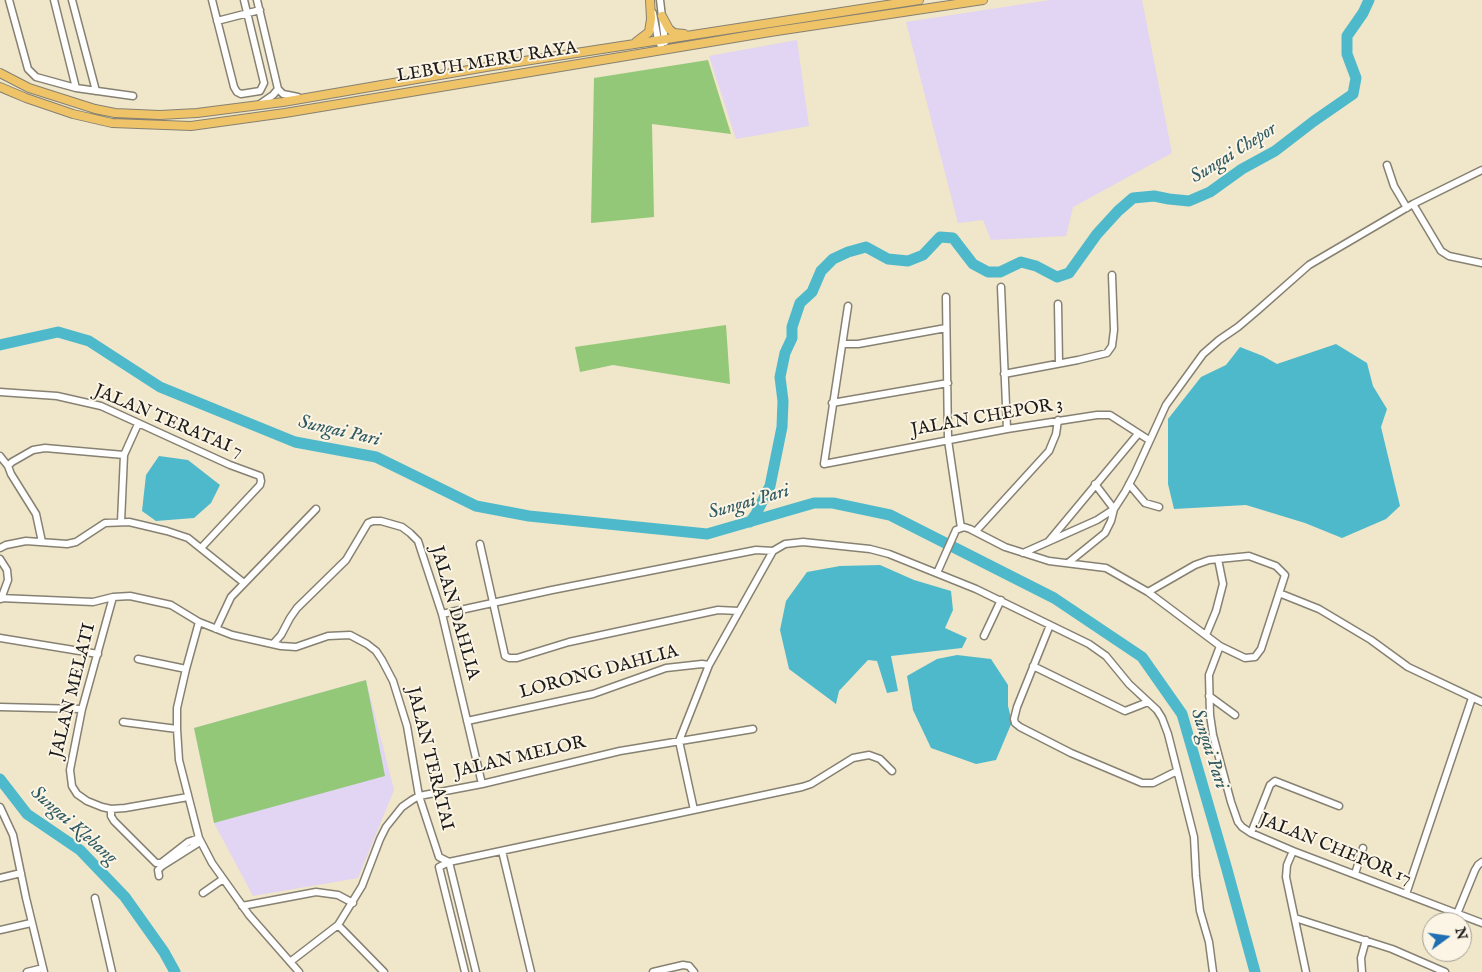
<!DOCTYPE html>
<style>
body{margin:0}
#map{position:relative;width:1482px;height:972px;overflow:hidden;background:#f0e6c9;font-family:"IM FELL English",serif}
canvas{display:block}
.north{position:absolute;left:1422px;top:912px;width:50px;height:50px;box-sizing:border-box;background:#fcf5e5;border:1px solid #a29e95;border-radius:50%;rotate:76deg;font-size:14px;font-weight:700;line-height:20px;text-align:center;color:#1c1c1c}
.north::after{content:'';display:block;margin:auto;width:18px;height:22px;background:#1f6fb2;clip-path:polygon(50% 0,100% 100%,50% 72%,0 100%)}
</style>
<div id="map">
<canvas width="1482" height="972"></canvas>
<div class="north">N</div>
</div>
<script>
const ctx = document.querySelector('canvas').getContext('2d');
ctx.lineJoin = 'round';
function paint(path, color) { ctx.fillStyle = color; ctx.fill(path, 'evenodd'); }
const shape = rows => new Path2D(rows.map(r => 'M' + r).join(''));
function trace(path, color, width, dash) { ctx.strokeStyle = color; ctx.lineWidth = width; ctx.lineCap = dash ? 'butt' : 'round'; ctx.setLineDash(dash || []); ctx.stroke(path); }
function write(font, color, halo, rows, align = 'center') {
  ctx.font = font + ' "IM FELL English",serif'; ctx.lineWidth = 4; ctx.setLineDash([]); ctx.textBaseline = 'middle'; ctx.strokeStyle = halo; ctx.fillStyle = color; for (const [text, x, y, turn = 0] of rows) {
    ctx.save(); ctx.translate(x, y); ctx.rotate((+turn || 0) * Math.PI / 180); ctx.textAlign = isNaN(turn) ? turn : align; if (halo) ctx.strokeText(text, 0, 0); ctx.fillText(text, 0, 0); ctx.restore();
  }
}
paint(shape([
 [1050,0,1142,0,1172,153,1073,207,1066,236,991,240,983,220,958,223,906,22],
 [797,40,809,126,736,139,709,56],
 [366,680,394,790,358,878,253,896,214,823,194,728]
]), '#e2d4f3');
paint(shape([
 [708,60,731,134,652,124,654,217,591,223,594,78],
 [726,325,730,384,613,365,580,372,575,347],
 [366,680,385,776,214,823,194,728]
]), '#93c879');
paint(shape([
 [1336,344,1367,363,1373,386,1387,409,1381,427,1400,506,1386,519,1342,538,1305,523,1246,505,1174,509,1168,484,1168,419,1201,377,1226,365,1240,347,1263,356,1277,364],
 [159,456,188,460,220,485,211,503,194,518,156,521,142,511,146,475],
 [880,565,914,580,951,591,953,610,945,628,967,638,962,648,891,656,898,691,887,693,877,661,868,660,839,691,836,704,789,669,780,630,786,601,807,572,840,566],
 [957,655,991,659,1008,685,1008,706,1012,722,996,760,976,764,931,748,913,710,907,676,937,659]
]), '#4eb9cb');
trace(shape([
 [0,345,58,332,89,341,160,387,295,442,376,457,476,506,529,516,707,534,814,503,833,503,890,515,1054,598,1142,657,1182,714,1226,866,1255,972],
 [750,522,756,514,770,486,782,427,783,401,780,377,785,353,792,338,792,327,800,303,812,292,821,271,833,259,848,252,866,247,888,259,908,261,923,255,940,237,953,238,973,264,988,272,1000,272,1021,262,1036,266,1057,277,1069,273,1097,234,1118,211,1133,198,1154,196,1169,199,1189,201,1210,192,1242,169,1275,151,1314,121,1353,94,1356,78,1347,54,1347,36,1363,13,1369,0],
 [0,779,27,814,80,850,125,897,164,952,175,972]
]), '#4eb9cb', 11);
const minor = shape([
 [9,0,28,69,36,77,76,88],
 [54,0,76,88,133,96],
 [72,0,96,91],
 [212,0,234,87,237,92,241,94,260,91,264,83,244,0],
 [257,0,278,89],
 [660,0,665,42],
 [653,13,658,40,663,50],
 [217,21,260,10],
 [278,89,283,94,298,97],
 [260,104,273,95,278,89],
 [1387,165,1394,186,1407,208],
 [1413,204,1441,251,1449,256,1482,263],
 [1001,287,1007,429],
 [946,297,948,440,961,528],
 [1058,304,1059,363],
 [848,306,824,464,1007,429,1097,415,1110,415,1149,440],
 [843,344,858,344,946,328],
 [1004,374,1078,360,1107,353,1112,346,1114,330,1112,275],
 [0,392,57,396,101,406,230,465,260,476,261,481,260,485,201,548],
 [832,403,948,383],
 [0,456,8,466],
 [1095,484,1114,509],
 [1129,484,1145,503,1159,507],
 [121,522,124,455,138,424],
 [976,531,1049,451,1056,434,1058,420],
 [1049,541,1138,434],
 [42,542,36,514,11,474,8,466,12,462,33,450,45,448,124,455],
 [480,544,505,656,509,658,517,658,569,642,718,610,739,611],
 [0,548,6,545,26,541,67,544,76,542,105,523,129,522,167,531,188,538,244,583],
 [1023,553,1097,520,1114,509],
 [0,559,7,570,8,580,1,599],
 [1068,563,1105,533,1111,521,1114,509,1125,492,1135,473,1166,405,1203,354,1219,340,1238,327,1258,310,1309,265,1413,204,1482,170],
 [937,573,956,530,964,527,970,529,1005,547,1049,561,1106,568,1148,592,1220,646,1245,658,1255,657,1261,649,1285,575,1276,566,1249,556,1209,560,1195,565,1148,592],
 [1279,593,1319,609,1371,640,1408,667,1482,702],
 [113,597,82,709,70,770,72,786,77,794,87,801,102,807,111,809,125,808,188,797],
 [0,598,93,602,113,597,130,596,171,605,199,622,232,635,281,646,296,647,328,636,350,635,367,644,376,651,382,660,393,681,407,726,419,796,439,857,449,862],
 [442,614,552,590,756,550,773,551],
 [199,622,186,669,177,708,177,729,179,760,199,838,212,863,249,915,299,972],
 [1050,625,1017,707,1014,719,1015,723,1020,727,1071,753,1142,783,1153,783,1177,771],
 [216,629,231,597,316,509],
 [1206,635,1216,611,1223,584,1218,559],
 [984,636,1001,600],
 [0,638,98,654],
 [273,644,281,635,290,618,297,608,346,560,368,523,373,521,381,521,402,527,410,533,418,541,442,614,482,784],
 [1220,646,1209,675,1210,715,1213,735,1231,802,1238,822,1242,827,1251,833,1293,851,1482,923],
 [138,659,186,669],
 [1033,666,1125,711,1148,702],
 [1209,696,1235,715],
 [0,707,82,709],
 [467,721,593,694,666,668,702,664,709,665],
 [123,722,177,729],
 [0,807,13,835,26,898,44,972],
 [111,809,111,816,114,821,156,863,161,863,188,842,199,838],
 [694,810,679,741,709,665,773,551,785,544,803,542,870,549,889,554,976,589,1089,644,1106,656,1129,684,1157,710,1162,718,1168,734,1194,837,1196,876,1200,911,1209,942,1213,972],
 [1251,833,1270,785,1275,781,1339,806],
 [502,851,531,972],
 [1293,851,1287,865,1286,877,1306,972],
 [449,862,476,972],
 [1355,874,1363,848],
 [159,876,158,870,162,866,200,842],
 [0,878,21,873],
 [203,893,223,879],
 [1406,894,1472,698],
 [95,898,112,972],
 [242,906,316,892,338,895,353,903],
 [1457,914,1475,870,1478,865,1482,862],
 [1295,918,1392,949,1445,972],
 [338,925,384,972],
 [0,930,31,923],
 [290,962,338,925,362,886,380,839,386,827,402,807,412,800,419,796,482,784,620,751,753,729],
 [27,972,43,968],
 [465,972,439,867,449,862,802,787,811,784,853,758,869,755,880,759,892,771],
 [653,972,683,965,689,966,694,972],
 [1362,972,1361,958,1366,940]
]);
const major = shape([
 [662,16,669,29,674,33,684,34],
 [636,42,649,32,651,19,650,0],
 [0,73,29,88,95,109,115,113,160,115,197,113,283,102,492,66,919,0],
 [0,87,26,98,73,114,112,123,191,126,285,113,770,32,983,0]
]);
trace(minor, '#868172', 9);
trace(major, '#868172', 10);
trace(minor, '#fff', 6);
trace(major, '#efc469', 8);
write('18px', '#1c1c1c', '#fcf5e5', [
 ["LEBUH MERU RAYA",487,63,-9],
 ["JALAN CHEPOR 3",987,418,-10],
 ["JALAN TERATAI 7",168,422,23],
 ["JALAN DAHLIA",454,613,74],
 ["LORONG DAHLIA",599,673,-15],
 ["JALAN MELATI",74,691,-76],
 ["JALAN MELOR",520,758,-13],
 ["JALAN TERATAI",429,759,76],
 ["JALAN CHEPOR 17",1335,850,22]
]);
write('italic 19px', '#305b62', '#fcf5e5', [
 ["Sungai Chepor",1234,154,-32],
 ["Sungai Pari",339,432,13],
 ["Sungai Pari",749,503,-16],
 ["Sungai Pari",1208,749,72],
 ["Sungai Klebang",73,826,41]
]);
</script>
